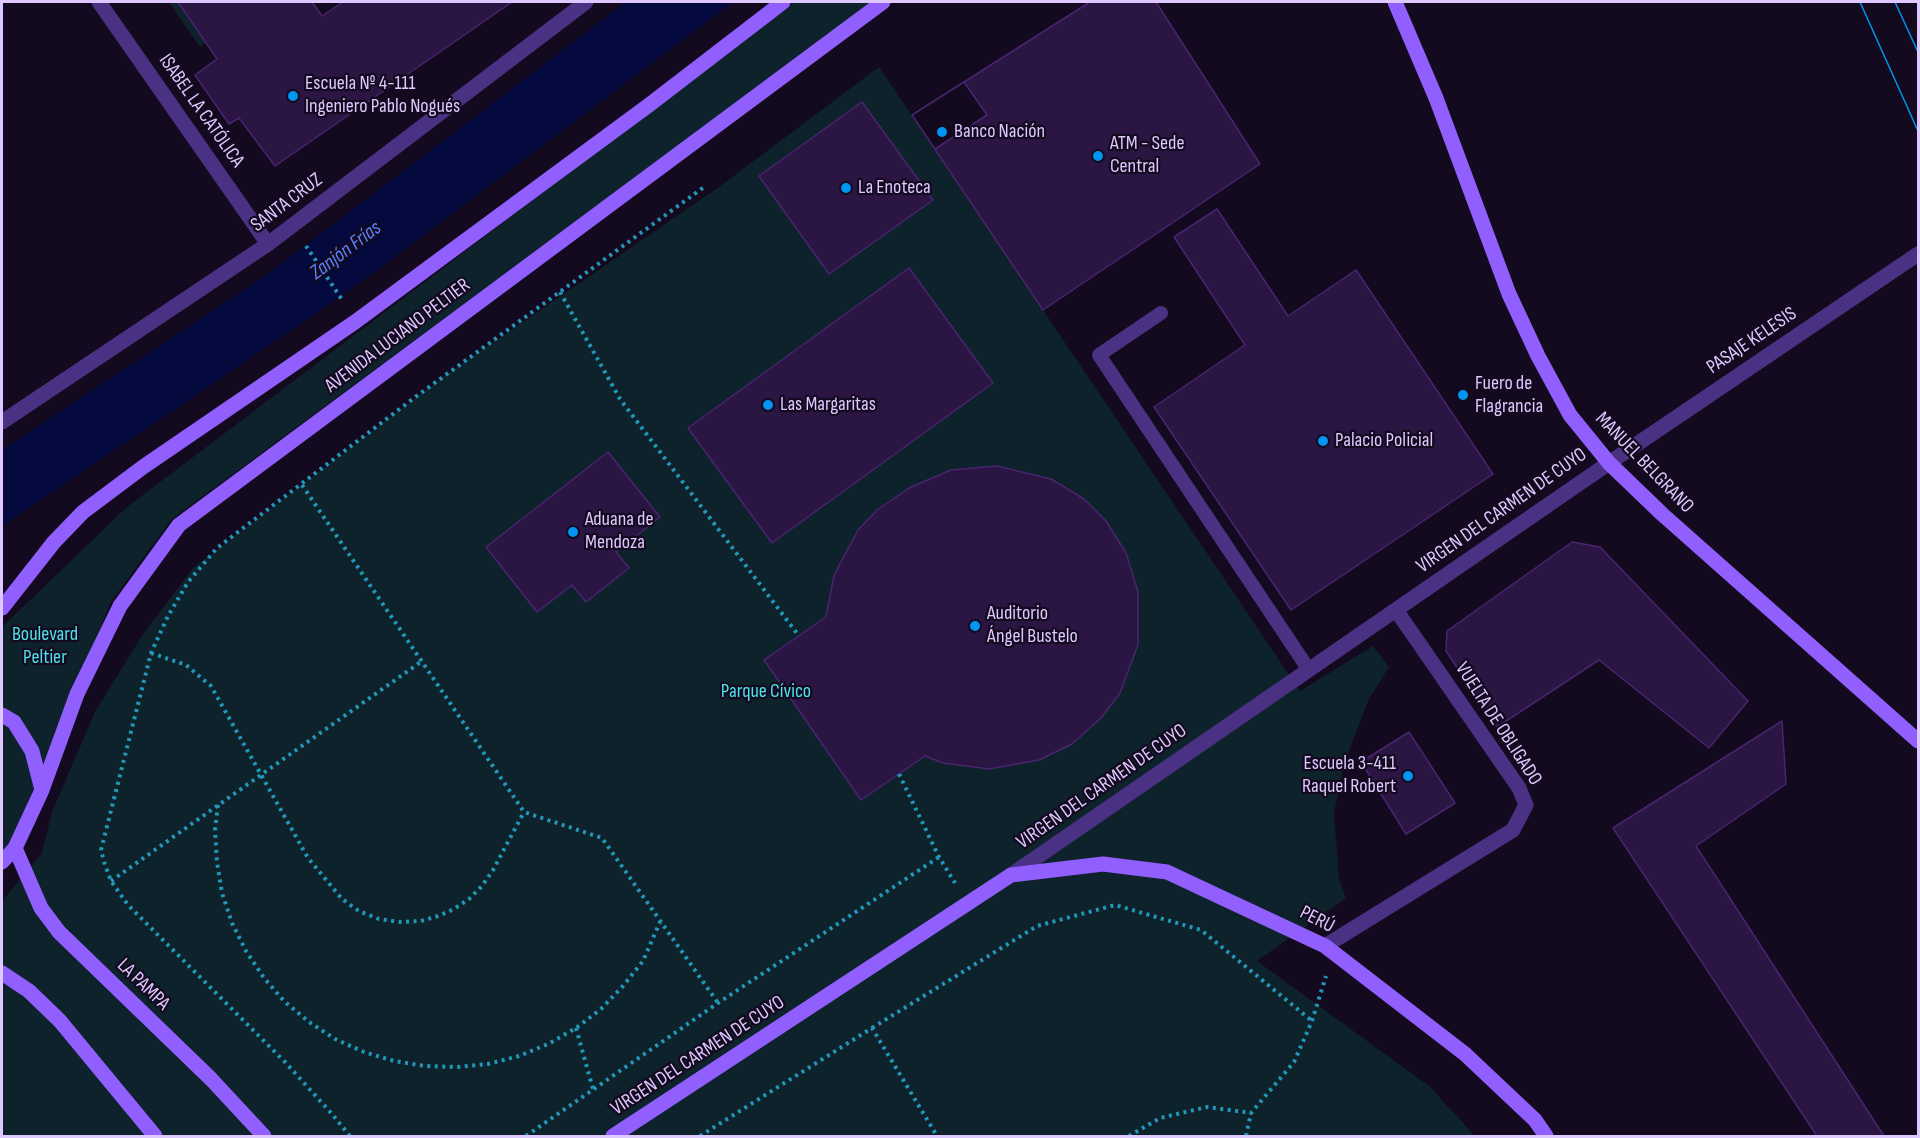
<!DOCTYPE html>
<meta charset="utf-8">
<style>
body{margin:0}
#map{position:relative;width:1920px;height:1138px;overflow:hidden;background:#140a1f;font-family:"Sofia Sans Condensed",sans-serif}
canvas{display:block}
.frame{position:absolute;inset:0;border:3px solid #dec8ff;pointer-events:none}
</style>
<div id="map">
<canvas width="1920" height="1138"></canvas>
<div class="frame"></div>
</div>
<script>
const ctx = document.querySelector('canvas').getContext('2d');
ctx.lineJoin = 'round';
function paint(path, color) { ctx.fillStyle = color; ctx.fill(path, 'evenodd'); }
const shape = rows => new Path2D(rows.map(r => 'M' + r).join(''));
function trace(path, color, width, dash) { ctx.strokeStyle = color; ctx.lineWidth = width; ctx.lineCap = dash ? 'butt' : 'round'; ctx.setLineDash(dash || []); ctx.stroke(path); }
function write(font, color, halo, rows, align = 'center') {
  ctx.font = font + ' "Sofia Sans Condensed",sans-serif'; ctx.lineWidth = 4.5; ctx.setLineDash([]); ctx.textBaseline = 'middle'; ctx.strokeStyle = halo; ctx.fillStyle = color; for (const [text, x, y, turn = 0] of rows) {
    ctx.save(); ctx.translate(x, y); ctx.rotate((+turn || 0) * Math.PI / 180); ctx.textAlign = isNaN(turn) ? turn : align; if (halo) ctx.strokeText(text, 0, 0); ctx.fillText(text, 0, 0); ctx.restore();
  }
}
paint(shape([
 [169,2,178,2,206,42,200,47],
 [795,2,873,2,172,519,111,602,11,844,2,854,2,627,127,507],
 [879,67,1300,691,1373,646,1389,667,1368,701,1344,764,1334,813,1339,879,1346,898,1257,961,1429,1086,1475,1136,2,1136,2,901,42,853,52,812,95,712,143,634,193,568,443,377,719,187]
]), '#0d222a');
paint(shape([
 [626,2,733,2,368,277,304,322,2,526,2,450,265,276]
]), '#04093e');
const building = shape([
 [178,2,312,2,322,16,343,2,512,2,275,166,239,118,229,124,195,75,217,59,178,2],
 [1090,2,1156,2,1260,164,1043,310,912,115,1090,2],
 [964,82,987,115,935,149,912,115,964,82],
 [862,102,933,200,829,274,759,176,862,102],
 [1217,209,1288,316,1356,270,1493,474,1291,610,1154,407,1245,345,1174,237,1217,209],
 [909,268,993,383,772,543,688,428,909,268],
 [608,452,660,517,616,552,629,568,586,602,572,585,537,612,486,547,608,452],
 [997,466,1051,479,1084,499,1106,521,1126,553,1138,592,1138,645,1120,693,1101,718,1072,744,1039,760,989,769,943,763,925,756,861,800,764,660,826,617,834,575,858,530,877,510,909,488,951,470,997,466],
 [1572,542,1600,547,1748,701,1709,748,1599,660,1497,727,1446,651,1447,631,1572,542],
 [1782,721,1786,784,1696,846,1884,1136,1817,1136,1613,828,1782,721],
 [1409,732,1455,803,1406,834,1361,762,1409,732]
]);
paint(building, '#2b1542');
trace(building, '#492470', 1.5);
trace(shape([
 [306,246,343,301],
 [560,292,620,399,799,636],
 [302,485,524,812,602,838,718,1003],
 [151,653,186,665,211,686,308,858,342,899,359,911,379,919,400,922,421,921,438,916,454,909,469,899,482,886,493,870,524,812],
 [899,774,939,857,955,883],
 [218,805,215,830,217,862,222,893,232,923,246,951,264,978,284,1001,309,1022,335,1039,364,1052,394,1061,425,1066,457,1067,488,1064,519,1056,548,1044,576,1028,601,1009,623,986,643,961,660,922],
 [111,881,422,661],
 [576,1028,593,1089],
 [872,1028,1037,926,1115,905,1201,930,1312,1021],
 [350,1136,332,1114,285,1062,128,905,111,881,105,865,101,850,151,653,168,616,188,582,217,548,414,398,704,187],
 [526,1136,718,1003,939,857],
 [700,1136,872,1028,937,1136],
 [1129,1136,1160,1118,1207,1107,1251,1113,1294,1062,1312,1021,1326,976],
 [1246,1136,1251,1113]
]), '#2297ba', 4, [3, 4.5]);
trace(shape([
 [1161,313,1099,355,1309,670]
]), '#4b3183', 14);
trace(shape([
 [99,2,268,244],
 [2,422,268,244,586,2],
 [1011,875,1609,463,1918,254],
 [1325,946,1513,830,1526,805,1519,788,1396,610]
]), '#4b3183', 15);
trace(shape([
 [1395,2,1436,98,1509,294,1538,356,1570,415,1609,463,1662,514,1918,741],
 [2,608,54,542,83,512,143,467,355,322,649,105,783,2],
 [2,715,14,722,32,751,42,790,15,848,2,862],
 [42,790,77,694,120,606,179,525,883,2],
 [15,848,41,908,59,932,211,1079,264,1136],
 [2,973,29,991,60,1021,155,1136],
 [613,1136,1011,875,1103,864,1167,872,1325,946,1465,1054,1535,1120,1546,1136]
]), '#925fff', 15);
trace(shape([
 [1860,2,1918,131],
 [1895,2,1918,52]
]), '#0095f3', 1.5);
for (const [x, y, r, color] of [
 [293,96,6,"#0095f3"],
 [942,132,6,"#0095f3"],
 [1098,156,6,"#0095f3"],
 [846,188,6,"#0095f3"],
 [1463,395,6,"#0095f3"],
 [768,405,6,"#0095f3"],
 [1323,441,6,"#0095f3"],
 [573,532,6,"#0095f3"],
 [975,626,6,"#0095f3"],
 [1408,776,6,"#0095f3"]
]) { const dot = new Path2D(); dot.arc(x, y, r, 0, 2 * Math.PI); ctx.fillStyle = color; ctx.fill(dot); trace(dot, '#140a1f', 2); }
write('20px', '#dec8ff', '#140a1f', [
 ["Escuela Nº 4-111",305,84],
 ["Ingeniero Pablo Nogués",305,107],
 ["Banco Nación",954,132],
 ["ATM - Sede",1110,144],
 ["Central",1110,167],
 ["La Enoteca",858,188],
 ["Fuero de",1475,384],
 ["Flagrancia",1475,407],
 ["Las Margaritas",780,405],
 ["Palacio Policial",1335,441],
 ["Aduana de",585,520],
 ["Mendoza",585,543],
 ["Auditorio",987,614],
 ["Ángel Bustelo",987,637],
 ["Escuela 3-411",1396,764,"right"],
 ["Raquel Robert",1396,787,"right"]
], 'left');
write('20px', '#dec8ff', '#140a1f', [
 ["ISABEL LA CATÓLICA",201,111,55],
 ["SANTA CRUZ",287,203,-37],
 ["AVENIDA LUCIANO PELTIER",398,336,-37],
 ["PASAJE KELESIS",1752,341,-34],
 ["MANUEL BELGRANO",1644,463,46],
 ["VIRGEN DEL CARMEN DE CUYO",1502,511,-35],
 ["VUELTA DE OBLIGADO",1498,724,57],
 ["VIRGEN DEL CARMEN DE CUYO",1102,787,-35],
 ["PERÚ",1317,920,27],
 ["LA PAMPA",143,985,44],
 ["VIRGEN DEL CARMEN DE CUYO",698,1056,-33]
]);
write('20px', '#4ae3e9', '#140a1f', [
 ["Boulevard",45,635],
 ["Peltier",45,658],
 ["Parque Cívico",766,692]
]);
write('italic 21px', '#5680ff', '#140a1f', [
 ["Zanjón Frías",346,251,-37]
]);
</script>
